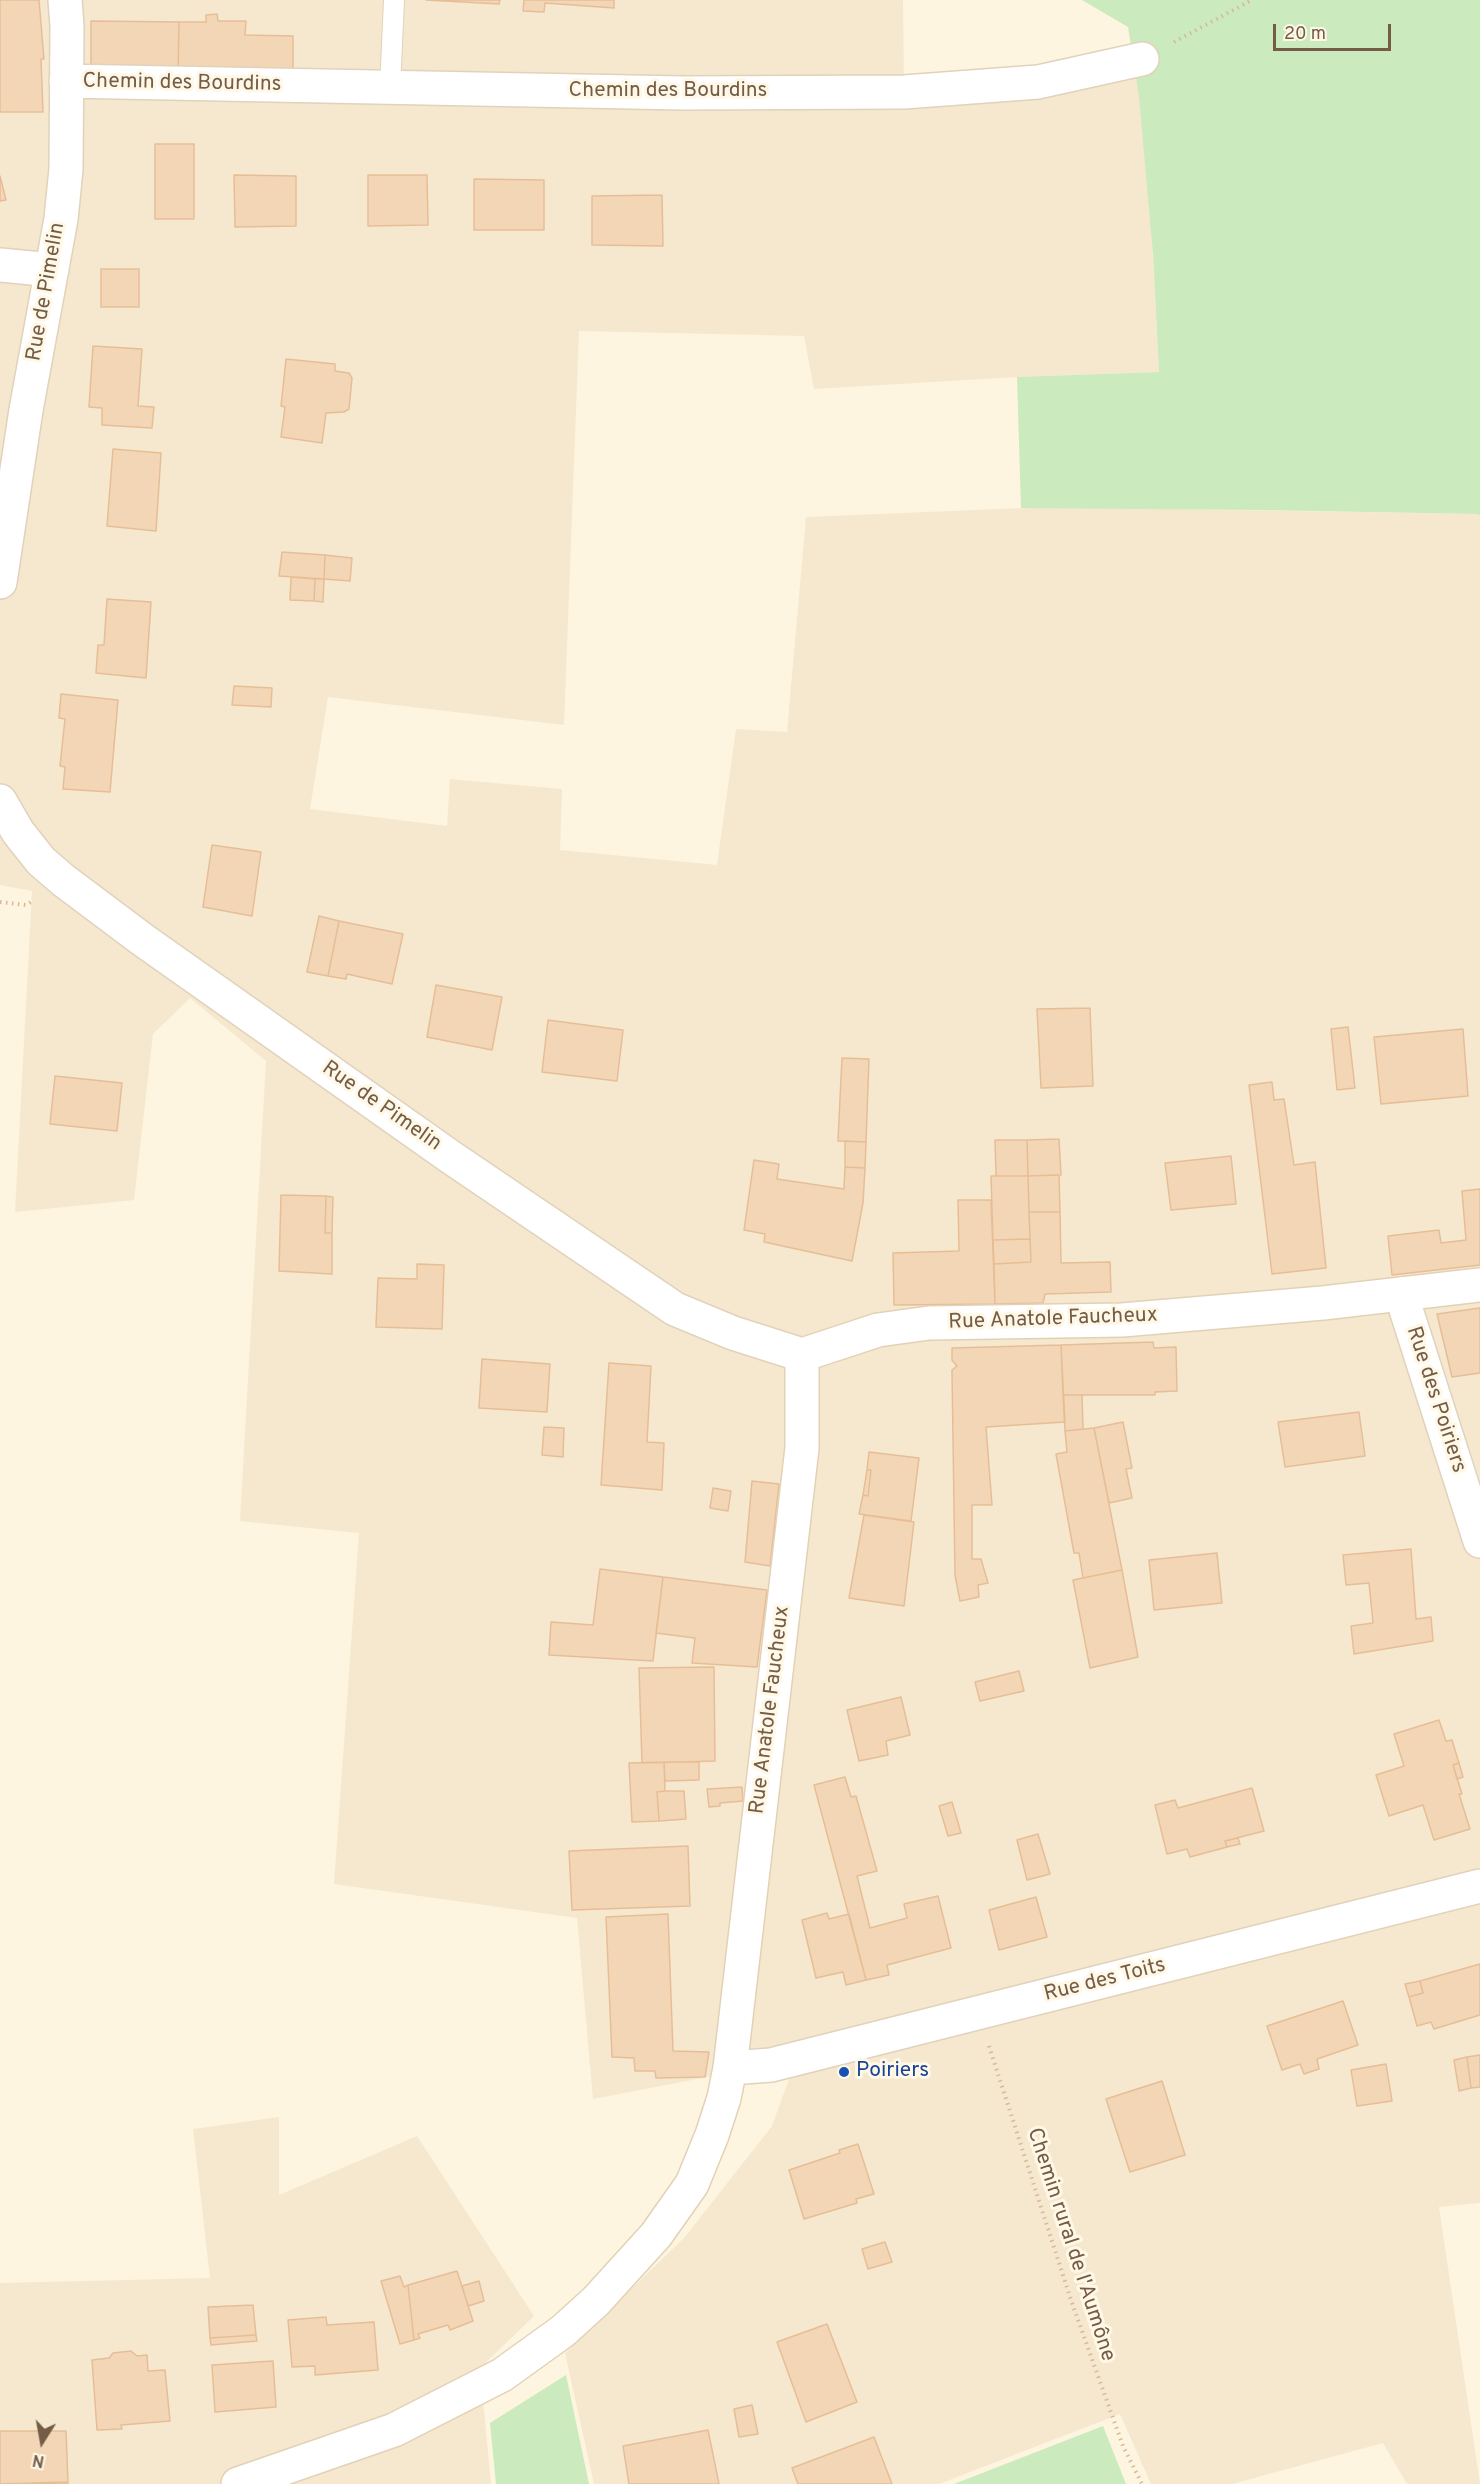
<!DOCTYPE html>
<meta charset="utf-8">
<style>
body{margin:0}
#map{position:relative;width:1480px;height:2484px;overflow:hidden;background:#fdf5df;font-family:Overpass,sans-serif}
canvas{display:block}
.north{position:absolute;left:12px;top:2412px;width:60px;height:60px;-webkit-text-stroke:4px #fff8e6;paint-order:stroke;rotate:191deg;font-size:16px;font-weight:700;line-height:24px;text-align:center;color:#745c46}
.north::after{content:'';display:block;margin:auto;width:21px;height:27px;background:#745c46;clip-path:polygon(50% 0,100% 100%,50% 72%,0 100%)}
.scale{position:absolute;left:1273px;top:24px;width:118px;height:27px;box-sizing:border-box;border:3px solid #745c46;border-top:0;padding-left:8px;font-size:18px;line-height:21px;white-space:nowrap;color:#745c46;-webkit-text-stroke:4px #fff8e6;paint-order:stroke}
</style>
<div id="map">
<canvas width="1480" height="2484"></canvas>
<div class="north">N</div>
<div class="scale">20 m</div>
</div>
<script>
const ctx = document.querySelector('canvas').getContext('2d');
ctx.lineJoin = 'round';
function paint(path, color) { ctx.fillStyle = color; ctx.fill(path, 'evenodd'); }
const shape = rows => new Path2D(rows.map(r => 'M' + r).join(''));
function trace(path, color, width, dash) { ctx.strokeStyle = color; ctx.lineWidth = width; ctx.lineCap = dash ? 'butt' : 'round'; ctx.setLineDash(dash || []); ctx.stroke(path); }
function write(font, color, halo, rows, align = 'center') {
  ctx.font = font + ' Overpass,sans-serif'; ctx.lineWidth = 6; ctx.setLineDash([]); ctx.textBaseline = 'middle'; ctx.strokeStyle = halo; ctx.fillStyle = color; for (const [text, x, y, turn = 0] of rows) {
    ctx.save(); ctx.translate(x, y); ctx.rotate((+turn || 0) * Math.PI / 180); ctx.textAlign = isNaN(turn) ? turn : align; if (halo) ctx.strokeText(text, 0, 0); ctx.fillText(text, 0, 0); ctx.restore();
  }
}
paint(shape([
 [0,0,903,0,904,91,1142,59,1159,372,1017,377,814,389,804,336,579,331,564,725,328,697,310,809,447,826,450,779,562,789,560,850,717,865,736,729,787,732,806,517,1048,507,1478,514,1480,516,1480,2203,1439,2207,1480,2484,1407,2484,1383,2443,1232,2484,1151,2484,1120,2414,939,2484,594,2484,565,2353,684,2238,772,2126,796,2060,593,2099,577,1918,334,1884,359,1533,240,1521,266,1061,190,998,153,1034,134,1200,15,1212,32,891,0,885],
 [279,2117,279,2195,417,2136,534,2316,480,2368,491,2484,0,2484,0,2283,210,2278,193,2129]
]), '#f5e8ce');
paint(shape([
 [1082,0,1480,0,1480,516,1478,514,1256,510,1021,508,1017,377,1159,372,1153,255,1139,96,1128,27],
 [566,2375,589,2484,496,2484,490,2423],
 [1103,2426,1126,2484,954,2484]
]), '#cbeabe');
const building = shape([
 [0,0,39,0,44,59,41,59,43,112,0,112,0,0],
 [426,0,500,0,499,4,426,0],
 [524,0,614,0,614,8,545,3,544,12,523,11,524,0],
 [217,14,218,21,246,21,245,35,293,36,293,73,178,74,179,22,206,22,206,15,217,14],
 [91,21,179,22,178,74,91,71,91,21],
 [155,144,194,144,194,219,155,219,155,144],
 [234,175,296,176,296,226,235,227,234,175],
 [368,175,427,175,428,225,368,226,368,175],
 [0,176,6,200,0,201,0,176],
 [474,179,544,180,544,230,474,230,474,179],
 [662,195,663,246,592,245,592,196,662,195],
 [101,269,139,269,139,307,101,307,101,269],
 [93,346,142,349,138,406,154,407,152,428,102,425,102,408,89,407,93,346],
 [286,359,335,364,335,371,349,373,352,378,349,409,344,412,326,413,322,443,281,437,285,407,281,406,286,359],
 [113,449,161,453,156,531,107,526,113,449],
 [282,552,325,555,324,579,279,576,282,552],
 [325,555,352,558,350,581,324,579,325,555],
 [291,577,315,579,314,601,290,600,291,577],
 [315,579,324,579,323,602,314,601,315,579],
 [107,599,151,602,146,678,96,673,98,645,104,645,107,599],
 [234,686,272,688,271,707,232,705,234,686],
 [61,694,118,700,110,792,63,789,65,767,60,766,65,719,59,718,61,694],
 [212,845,261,852,252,916,203,907,212,845],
 [319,916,339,921,328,976,307,972,319,916],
 [339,921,403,934,392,984,347,974,346,979,328,976,339,921],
 [436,985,502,997,492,1050,427,1037,436,985],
 [1090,1008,1093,1086,1041,1088,1037,1009,1090,1008],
 [548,1020,623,1030,617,1081,542,1072,548,1020],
 [1348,1027,1355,1088,1337,1090,1331,1029,1348,1027],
 [1463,1029,1468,1096,1381,1104,1374,1037,1463,1029],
 [842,1058,869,1059,866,1142,838,1141,842,1058],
 [55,1076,122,1083,117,1131,50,1124,55,1076],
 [1272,1082,1274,1100,1284,1099,1294,1165,1315,1162,1326,1268,1272,1274,1249,1085,1272,1082],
 [1059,1139,1061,1175,1028,1176,1027,1140,1059,1139],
 [995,1140,1027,1140,1028,1176,996,1176,995,1140],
 [845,1141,866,1142,865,1168,845,1167,845,1141],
 [1231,1156,1236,1204,1171,1210,1165,1163,1231,1156],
 [754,1160,779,1164,777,1179,844,1189,845,1167,865,1168,863,1203,852,1261,764,1242,765,1234,744,1230,754,1160],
 [1059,1175,1060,1212,1029,1212,1028,1176,1059,1175],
 [991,1176,1028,1176,1030,1239,993,1240,991,1176],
 [1480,1189,1480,1265,1392,1275,1388,1236,1439,1230,1441,1243,1466,1240,1462,1191,1480,1189],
 [281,1195,326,1196,325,1233,332,1233,332,1274,279,1271,281,1195],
 [326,1196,333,1197,332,1233,325,1233,326,1196],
 [958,1200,991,1200,995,1304,894,1305,893,1253,959,1251,958,1200],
 [1029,1212,1060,1212,1061,1263,1110,1262,1111,1292,1045,1294,1043,1303,995,1304,994,1264,1031,1262,1029,1212],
 [1030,1239,1031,1262,994,1264,993,1240,1030,1239],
 [417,1264,444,1265,442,1329,376,1327,378,1278,417,1279,417,1264],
 [1480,1308,1480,1373,1452,1377,1437,1314,1480,1308],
 [1153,1342,1154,1348,1176,1347,1177,1391,1155,1392,1155,1395,1063,1395,1061,1345,1153,1342],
 [1061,1345,1065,1422,986,1427,992,1505,972,1505,972,1559,981,1559,988,1583,978,1585,979,1597,960,1601,955,1575,952,1370,957,1366,952,1360,952,1348,1061,1345],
 [482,1359,550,1364,547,1412,479,1408,482,1359],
 [609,1363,651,1366,647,1442,664,1443,662,1490,601,1485,609,1363],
 [1063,1395,1082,1395,1083,1429,1065,1431,1063,1395],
 [1359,1412,1365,1456,1285,1467,1278,1422,1359,1412],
 [1123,1422,1132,1468,1126,1469,1132,1498,1109,1503,1094,1428,1123,1422],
 [544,1427,564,1428,563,1457,542,1455,544,1427],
 [1094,1428,1122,1570,1083,1578,1079,1553,1074,1553,1056,1454,1067,1452,1065,1431,1094,1428],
 [869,1452,919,1458,911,1521,859,1514,863,1495,868,1496,871,1470,867,1470,869,1452],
 [867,1470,871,1470,868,1496,863,1495,867,1470],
 [752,1481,779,1484,770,1566,745,1562,752,1481],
 [713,1488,731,1491,728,1511,710,1508,713,1488],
 [864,1515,914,1522,904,1606,849,1598,864,1515],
 [1411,1549,1416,1619,1431,1617,1433,1641,1354,1654,1351,1626,1373,1623,1369,1583,1346,1585,1343,1555,1411,1549],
 [1217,1553,1222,1603,1154,1610,1149,1560,1217,1553],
 [600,1569,663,1577,653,1661,549,1655,551,1622,593,1625,600,1569],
 [1122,1570,1138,1657,1090,1668,1073,1580,1122,1570],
 [663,1577,767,1590,757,1667,692,1663,695,1638,656,1633,663,1577],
 [714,1667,715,1761,642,1763,639,1668,714,1667],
 [1019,1671,1024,1691,980,1701,975,1682,1019,1671],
 [901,1697,910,1735,886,1741,888,1755,859,1761,847,1710,901,1697],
 [1439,1720,1446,1741,1452,1740,1459,1763,1453,1765,1462,1794,1459,1794,1470,1829,1434,1840,1423,1805,1389,1816,1376,1775,1404,1766,1394,1734,1439,1720],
 [664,1762,699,1762,699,1780,665,1781,664,1762],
 [664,1762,665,1791,657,1792,659,1821,632,1822,629,1763,664,1762],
 [1459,1763,1463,1777,1457,1779,1453,1765,1459,1763],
 [845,1777,851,1797,856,1796,877,1871,857,1876,870,1928,907,1918,904,1904,938,1896,951,1948,887,1965,889,1975,866,1980,814,1785,845,1777],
 [742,1787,743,1801,720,1803,720,1806,709,1807,707,1789,742,1787],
 [1252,1788,1264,1831,1225,1841,1227,1847,1190,1857,1187,1849,1167,1854,1155,1805,1175,1800,1178,1808,1252,1788],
 [665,1791,684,1791,686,1819,659,1821,657,1792,665,1791],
 [952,1802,961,1833,948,1836,939,1806,952,1802],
 [1038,1834,1050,1874,1027,1880,1017,1840,1038,1834],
 [1238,1838,1240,1844,1227,1847,1225,1841,1238,1838],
 [688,1846,690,1906,572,1910,569,1851,688,1846],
 [1036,1897,1047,1937,999,1950,989,1910,1036,1897],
 [827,1913,829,1919,849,1914,866,1980,846,1985,843,1972,816,1978,802,1920,827,1913],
 [668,1914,673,2051,709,2052,705,2077,656,2078,655,2071,635,2071,634,2058,612,2057,606,1917,668,1914],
 [1480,1964,1480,2015,1434,2029,1431,2022,1417,2026,1409,1997,1423,1993,1420,1981,1480,1964],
 [1420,1981,1423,1993,1409,1997,1405,1984,1420,1981],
 [1343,2001,1358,2045,1317,2059,1319,2069,1304,2074,1300,2064,1282,2070,1267,2026,1343,2001],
 [1480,2055,1480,2087,1471,2088,1467,2057,1480,2055],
 [1467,2057,1471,2088,1459,2091,1454,2060,1467,2057],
 [1386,2064,1392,2101,1357,2106,1351,2070,1386,2064],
 [1162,2081,1185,2155,1130,2172,1106,2099,1162,2081],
 [858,2144,874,2194,856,2199,857,2203,804,2219,789,2170,840,2153,839,2150,858,2144],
 [885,2242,892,2262,868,2269,862,2249,885,2242],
 [457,2271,473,2321,450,2330,448,2325,418,2334,420,2338,414,2340,408,2285,457,2271],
 [400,2276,404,2287,408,2285,414,2340,400,2344,381,2281,400,2276],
 [479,2281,484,2301,468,2306,462,2286,479,2281],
 [253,2305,256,2335,210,2338,208,2307,253,2305],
 [326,2317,327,2325,374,2322,378,2370,315,2375,315,2366,292,2367,288,2320,326,2317],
 [827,2324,857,2402,806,2422,777,2342,827,2324],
 [256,2335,257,2341,211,2345,210,2338,256,2335],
 [131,2351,137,2356,147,2355,148,2371,165,2370,170,2421,121,2425,122,2429,97,2430,92,2360,109,2358,113,2353,131,2351],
 [273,2361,276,2407,215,2412,212,2365,273,2361],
 [752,2405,758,2434,739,2437,734,2409,752,2405],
 [708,2430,719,2484,629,2484,623,2446,708,2430],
 [0,2431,66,2431,68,2482,0,2484,0,2431],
 [874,2437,892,2484,798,2484,792,2468,874,2437],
 [68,2482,68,2484,30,2484,30,2483,68,2482]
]);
paint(building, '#f3d6b6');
trace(building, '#e6be96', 1.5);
const lane = shape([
 [390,88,394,0]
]);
const street = shape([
 [66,81,683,93,904,92,1038,82,1142,59],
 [0,265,52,270],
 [0,582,26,410,61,219,66,169,67,26,65,0],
 [0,801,18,832,41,861,63,880,143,940,452,1158,675,1309,733,1333,802,1355],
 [1401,1294,1480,1541],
 [730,2068,771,2065,1480,1886]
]);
const secondary = shape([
 [238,2484,394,2430,502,2375,563,2331,596,2301,656,2235,692,2184,712,2135,724,2098,730,2068,802,1448,802,1355,878,1330,929,1323,1122,1320,1323,1303,1480,1285]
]);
trace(lane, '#e1d2bb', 22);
trace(street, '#e1d2bb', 36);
trace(secondary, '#e3d1b6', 36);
trace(shape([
 [1174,42,1252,0],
 [0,902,26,905,33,901],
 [989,2046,1072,2303,1123,2446,1142,2484]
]), '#d7b99a', 4, [1.5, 4.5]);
trace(lane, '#fff', 20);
trace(street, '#fff', 33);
trace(secondary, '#fff', 33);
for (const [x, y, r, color] of [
 [844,2072,6,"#1a4fb4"]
]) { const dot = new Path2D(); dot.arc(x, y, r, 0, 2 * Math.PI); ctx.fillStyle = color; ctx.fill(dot); trace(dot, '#fff8e6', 2); }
write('21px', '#745c46', '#fff8e6', [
 ["Chemin des Bourdins",182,84,1],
 ["Chemin des Bourdins",668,92],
 ["Rue de Pimelin",47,292,-80],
 ["Rue de Pimelin",381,1107,35],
 ["Rue Anatole Faucheux",1053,1320,-2],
 ["Rue des Poiriers",1435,1400,72],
 ["Rue Anatole Faucheux",771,1710,-83],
 ["Rue des Toits",1105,1981,-14],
 ["Chemin rural de l'Aumône",1070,2245,72]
]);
write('21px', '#164399', '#fff8e6', [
 ["Poiriers",856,2072]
], 'left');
</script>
